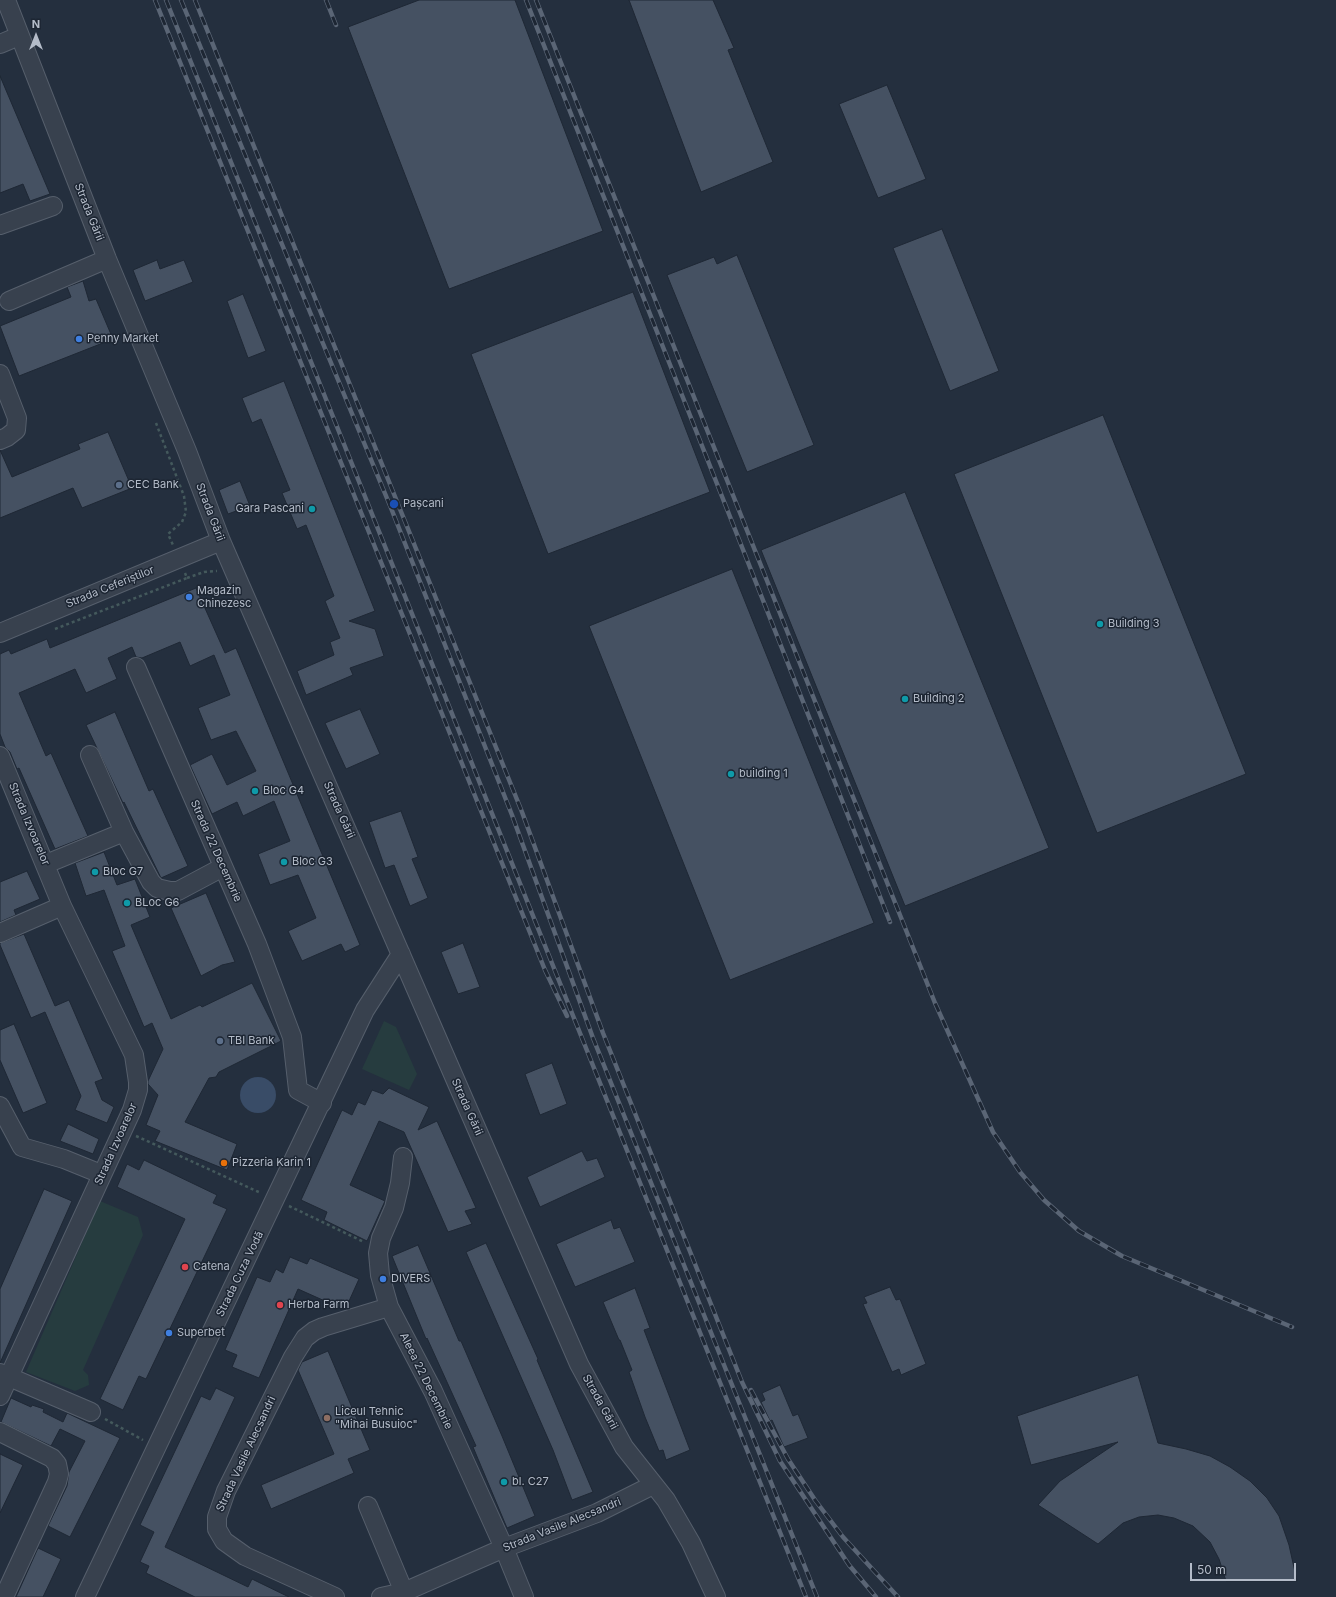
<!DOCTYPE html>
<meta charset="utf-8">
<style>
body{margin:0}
#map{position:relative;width:1336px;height:1597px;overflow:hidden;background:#242f3e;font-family:Inter,sans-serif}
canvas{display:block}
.north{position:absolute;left:16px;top:16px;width:40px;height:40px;-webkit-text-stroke:3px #1d2633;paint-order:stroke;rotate:0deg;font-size:11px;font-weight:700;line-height:16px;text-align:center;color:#b4bcc9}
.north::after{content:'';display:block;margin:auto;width:14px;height:18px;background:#b4bcc9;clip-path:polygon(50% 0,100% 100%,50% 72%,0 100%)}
.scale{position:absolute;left:1190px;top:1563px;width:106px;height:18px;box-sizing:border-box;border:2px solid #b4bcc9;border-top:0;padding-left:5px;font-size:12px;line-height:14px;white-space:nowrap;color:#b4bcc9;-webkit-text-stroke:3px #1d2633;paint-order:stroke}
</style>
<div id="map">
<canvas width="1336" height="1597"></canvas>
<div class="north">N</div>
<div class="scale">50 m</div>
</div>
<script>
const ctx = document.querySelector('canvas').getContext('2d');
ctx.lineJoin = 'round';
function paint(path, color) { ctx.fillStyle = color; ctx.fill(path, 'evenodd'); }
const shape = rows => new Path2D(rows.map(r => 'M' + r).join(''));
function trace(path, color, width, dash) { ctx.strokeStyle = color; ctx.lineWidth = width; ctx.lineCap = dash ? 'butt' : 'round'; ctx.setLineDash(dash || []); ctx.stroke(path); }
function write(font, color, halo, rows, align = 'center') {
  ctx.font = font + ' Inter,sans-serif'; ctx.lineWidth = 3; ctx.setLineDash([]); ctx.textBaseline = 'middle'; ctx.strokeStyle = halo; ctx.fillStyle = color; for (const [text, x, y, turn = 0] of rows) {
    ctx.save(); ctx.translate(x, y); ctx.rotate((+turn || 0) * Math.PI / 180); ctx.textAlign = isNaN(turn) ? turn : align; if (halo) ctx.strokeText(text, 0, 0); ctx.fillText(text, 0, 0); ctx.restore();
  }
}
paint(shape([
 [384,1021,396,1027,417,1074,409,1090,362,1069],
 [100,1201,138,1217,143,1235,83,1370,88,1375,89,1385,75,1391,26,1372]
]), '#263c3f');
paint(shape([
 '240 1095a18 18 0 1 1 36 0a18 18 0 1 1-36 0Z'
]), '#394c67');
const building = shape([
 [419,0,515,0,603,231,449,289,348,27,419,0],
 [629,0,713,0,734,48,728,50,773,162,701,192,629,0],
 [0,76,50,194,30,201,23,184,0,193,0,76],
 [887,85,926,179,878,198,839,104,887,85],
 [942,229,999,371,950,391,893,248,942,229],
 [737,255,814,445,747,472,667,275,714,257,717,264,737,255],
 [157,260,160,269,184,260,193,282,145,301,133,270,157,260],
 [83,281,89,301,96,299,113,339,19,376,0,326,71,297,67,287,83,281],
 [633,292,710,492,548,554,471,354,633,292],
 [243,294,266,351,248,358,227,301,243,294],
 [284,381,375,611,349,621,375,629,384,656,350,668,353,675,306,695,297,671,334,655,330,642,340,638,325,601,334,596,306,525,297,529,282,493,290,490,261,419,252,423,242,398,284,381],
 [1103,415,1246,774,1097,833,954,474,1103,415],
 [108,432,132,488,82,508,73,488,0,518,0,450,12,477,80,449,78,444,108,432],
 [240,481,250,506,228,514,219,490,240,481],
 [905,492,1049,848,905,906,761,550,905,492],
 [732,569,874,923,730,980,589,626,732,569],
 [196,588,225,653,236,648,360,945,345,952,341,944,302,961,288,931,316,918,298,875,270,885,258,854,290,841,274,801,243,816,237,802,212,814,190,765,212,754,227,785,256,771,236,731,211,740,198,708,230,695,214,655,190,666,180,642,142,658,136,657,132,647,108,658,117,679,86,693,75,669,19,693,46,756,51,753,88,836,55,849,19,768,17,769,10,752,5,747,0,734,0,654,9,650,11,654,47,639,50,648,196,588],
 [360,709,380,754,346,769,325,723,360,709],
 [115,712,149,791,153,789,188,866,161,878,124,802,123,803,86,725,115,712],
 [401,811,418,857,412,859,428,898,410,906,394,865,385,868,369,822,401,811],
 [104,852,117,885,135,879,150,917,131,925,171,1019,200,1005,202,1007,252,983,281,1041,219,1072,216,1077,209,1078,185,1122,237,1144,227,1170,155,1141,160,1131,146,1125,158,1095,148,1084,148,1081,163,1049,152,1023,144,1027,112,951,125,946,104,890,86,896,75,863,104,852],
 [27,871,40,899,14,910,16,915,0,922,0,882,27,871],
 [206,893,235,962,222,965,201,976,171,908,206,893],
 [24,934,55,1006,69,1000,103,1079,95,1082,102,1100,114,1107,107,1123,75,1110,81,1096,45,1012,31,1018,0,945,0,943,24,934],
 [463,943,480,987,458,994,441,952,463,943],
 [14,1024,47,1103,23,1113,0,1060,0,1030,14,1024],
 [552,1063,567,1104,540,1115,525,1074,552,1063],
 [389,1088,429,1107,418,1130,437,1121,476,1208,465,1211,472,1224,448,1232,404,1132,379,1121,350,1185,385,1201,367,1241,324,1220,327,1212,301,1200,342,1110,352,1115,358,1102,365,1105,372,1090,383,1094,389,1088],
 [68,1124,99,1139,93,1154,60,1141,68,1124],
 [582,1151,587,1161,597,1158,605,1177,540,1207,527,1177,582,1151],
 [144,1160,217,1195,213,1203,227,1209,146,1379,139,1376,123,1410,100,1399,185,1219,117,1187,127,1164,139,1170,144,1160],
 [44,1189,72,1201,0,1363,0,1289,44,1189],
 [611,1220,614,1229,620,1227,635,1262,575,1287,556,1244,611,1220],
 [486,1243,538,1359,537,1360,593,1492,572,1500,553,1450,466,1252,486,1243],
 [418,1245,459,1341,461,1341,502,1436,535,1516,507,1528,473,1447,476,1446,427,1338,426,1339,392,1256,418,1245],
 [290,1257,307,1264,310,1258,359,1279,345,1310,298,1289,259,1378,232,1367,237,1355,225,1350,257,1277,270,1282,276,1269,283,1273,290,1257],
 [890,1287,896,1300,900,1299,926,1364,901,1375,899,1369,892,1372,863,1304,867,1303,864,1297,890,1287],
 [635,1288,650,1328,644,1330,690,1450,666,1460,663,1450,659,1451,645,1417,629,1372,632,1370,620,1340,619,1340,603,1302,635,1288],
 [328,1351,370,1450,348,1459,354,1473,271,1509,261,1485,334,1454,298,1370,302,1362,328,1351],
 [1138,1375,1158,1443,1186,1449,1210,1456,1230,1467,1250,1481,1267,1498,1279,1516,1289,1545,1297,1581,1226,1581,1219,1559,1210,1542,1193,1526,1174,1518,1158,1515,1139,1517,1123,1523,1098,1544,1038,1505,1060,1481,1118,1442,1031,1465,1017,1416,1138,1375],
 [780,1385,793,1416,798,1414,808,1438,784,1447,772,1420,770,1421,761,1402,765,1400,762,1393,780,1385],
 [216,1388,235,1397,165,1547,248,1587,252,1579,289,1597,195,1597,146,1573,149,1566,140,1562,154,1532,140,1525,201,1396,210,1400,216,1388],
 [11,1398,31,1407,32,1405,44,1409,43,1412,63,1422,67,1413,120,1438,70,1537,48,1526,67,1486,69,1472,85,1441,60,1429,51,1446,1,1422,11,1398],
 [0,1454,23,1465,0,1513,0,1454],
 [38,1548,61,1559,43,1597,16,1597,38,1548]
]);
paint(building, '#455162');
trace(building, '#1f2835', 1);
const minor = shape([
 [6,0,107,259,187,451,221,541,579,1364,624,1447,666,1500,691,1543,716,1597],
 [0,44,19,36],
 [0,225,53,206],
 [9,301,107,259],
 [0,374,17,418,16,430,7,437,0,440],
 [0,633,221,541],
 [136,667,257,944,292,1037,298,1090,322,1103],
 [90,755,124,832,151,882,157,888,170,891,178,891,223,867],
 [0,756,62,906,134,1055,138,1082,138,1090,132,1110,0,1396],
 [46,864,124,832],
 [0,933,62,906],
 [0,1106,22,1147,64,1159,101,1174],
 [403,1157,400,1183,394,1208,381,1238,378,1253,380,1275,389,1307,433,1391,504,1548,524,1597],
 [0,1373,91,1412],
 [0,1432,52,1458,57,1464,59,1474,57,1482,4,1597],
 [368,1506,406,1597],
 [85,1597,365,1010,401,954],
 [335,1597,245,1556,224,1541,217,1529,217,1517,226,1491,293,1357,305,1338,314,1331,323,1327,389,1307],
 [381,1597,404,1592,504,1548,597,1513,653,1485]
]);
trace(minor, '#565f6c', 20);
trace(shape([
 [156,423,184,496,186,512,182,522,168,534,173,545],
 [187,578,204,572,217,571],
 [55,629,187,578,185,573],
 [136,1136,261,1193],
 [289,1206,364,1242],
 [105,1419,143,1440]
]), '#44595c', 2.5, [3, 3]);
trace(minor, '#38414e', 18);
const rail = shape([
 [155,0,545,970,567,1016],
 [166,0,806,1597],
 [181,0,391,508,512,815,593,1038,817,1597],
 [195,0,522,812,603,1033,742,1382,780,1461,849,1565,876,1597],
 [326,0,336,25],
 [526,0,890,922],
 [536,0,935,1003,993,1132,1020,1172,1044,1200,1079,1231,1122,1256,1292,1327],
 [751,1390,788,1459,815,1500,843,1537,898,1597]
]);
trace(rail, '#5a6575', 4.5);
trace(rail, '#1d2633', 3, [9]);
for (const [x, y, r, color] of [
 [79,339,4,"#3f7fe0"],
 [119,485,4,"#5c6f8a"],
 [394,504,5,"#1a4fb4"],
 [312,509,4,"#0f9aa8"],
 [189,597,4,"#3f7fe0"],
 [1100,624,4,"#0f9aa8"],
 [905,699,4,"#0f9aa8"],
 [731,774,4,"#0f9aa8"],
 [255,791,4,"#0f9aa8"],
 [284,862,4,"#0f9aa8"],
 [95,872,4,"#0f9aa8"],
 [127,903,4,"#0f9aa8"],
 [220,1041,4,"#5c6f8a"],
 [224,1163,4,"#e8710a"],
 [185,1267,4,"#e0444e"],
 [383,1279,4,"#3f7fe0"],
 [280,1305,4,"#e0444e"],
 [169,1333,4,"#3f7fe0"],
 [327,1418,4,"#8d6e63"],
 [504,1482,4,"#0f9aa8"]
]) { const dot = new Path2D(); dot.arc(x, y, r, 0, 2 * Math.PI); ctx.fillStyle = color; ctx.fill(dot); trace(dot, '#1d2633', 1.5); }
write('11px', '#b4bcc9', '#1d2633', [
 ["Strada Gării",89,212,68],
 ["Strada Gării",210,512,69],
 ["Strada Ceferiștilor",110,587,-22],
 ["Strada Gării",339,810,66],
 ["Strada Izvoarelor",29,824,67],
 ["Strada 22 Decembrie",216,851,66],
 ["Strada Gării",467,1107,66],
 ["Strada Izvoarelor",116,1144,-66],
 ["Strada Cuza Vodă",240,1274,-64],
 ["Aleea 22 Decembrie",426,1381,64],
 ["Strada Gării",600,1402,61],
 ["Strada Vasile Alecsandri",246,1454,-65],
 ["Strada Vasile Alecsandri",562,1525,-22]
]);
write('11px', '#b4bcc9', '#1d2633', [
 ["Penny Market",87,339],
 ["CEC Bank",127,485],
 ["Pașcani",403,504],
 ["Gara Pascani",304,509,"right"],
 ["Magazin",197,591],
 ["Chinezesc",197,604],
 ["Building 3",1108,624],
 ["Building 2",913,699],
 ["building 1",739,774],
 ["Bloc G4",263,791],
 ["Bloc G3",292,862],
 ["Bloc G7",103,872],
 ["BLoc G6",135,903],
 ["TBI Bank",228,1041],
 ["Pizzeria Karin 1",232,1163],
 ["Catena",193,1267],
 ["DIVERS",391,1279],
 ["Herba Farm",288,1305],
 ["Superbet",177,1333],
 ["Liceul Tehnic",335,1412],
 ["\"Mihai Busuioc\"",335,1425],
 ["bl. C27",512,1482]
], 'left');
</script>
